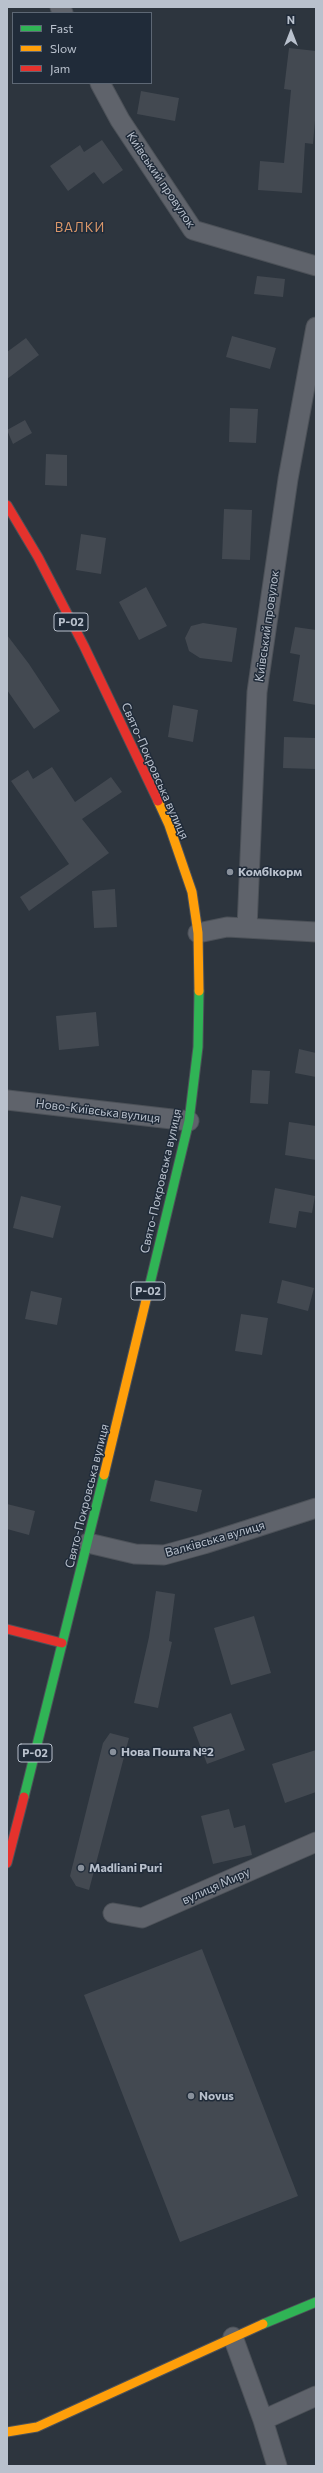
<!DOCTYPE html>
<meta charset="utf-8">
<style>
body{margin:0}
#map{position:relative;width:323px;height:2473px;overflow:hidden;background:#2d353e;font-family:Commissioner,sans-serif}
canvas{display:block}
.frame{position:absolute;inset:0;border:8px solid #b9c1cd;pointer-events:none}
.legend{position:absolute;left:12px;top:12px;width:140px;height:72px;box-sizing:border-box;background:#202b39;border:1px solid #5d6774;margin:0;padding:5px 7px;list-style:none;font-size:12px;color:#b9c1cd}
.legend li{display:flex;align-items:center;gap:8px;height:20px}
.legend b{width:20px;border:1px solid #5d6774}
.north{position:absolute;left:271px;top:12px;width:40px;height:40px;-webkit-text-stroke:3px #202b39;paint-order:stroke;rotate:0deg;font-size:11px;font-weight:700;line-height:16px;text-align:center;color:#b9c1cd}
.north::after{content:'';display:block;margin:auto;width:14px;height:18px;background:#b9c1cd;clip-path:polygon(50% 0,100% 100%,50% 72%,0 100%)}
</style>
<div id="map">
<canvas width="323" height="2473"></canvas>
<div class="frame"></div>
<ul class="legend">
<li><b style="height:5px;background:#30b455"></b>Fast</li>
<li><b style="height:5px;background:#ff9f0a"></b>Slow</li>
<li><b style="height:5px;background:#e5322d"></b>Jam</li>
</ul>
<div class="north">N</div>
</div>
<script>
const ctx = document.querySelector('canvas').getContext('2d');
ctx.lineJoin = 'round';
function paint(path, color) { ctx.fillStyle = color; ctx.fill(path, 'evenodd'); }
const shape = rows => new Path2D(rows.map(r => 'M' + r).join(''));
function trace(path, color, width, dash) { ctx.strokeStyle = color; ctx.lineWidth = width; ctx.lineCap = dash ? 'butt' : 'round'; ctx.setLineDash(dash || []); ctx.stroke(path); }
function write(font, color, halo, rows, align = 'center') {
  ctx.font = font + ' Commissioner,sans-serif'; ctx.lineWidth = 3; ctx.setLineDash([]); ctx.textBaseline = 'middle'; ctx.strokeStyle = halo; ctx.fillStyle = color; for (const [text, x, y, turn = 0] of rows) {
    ctx.save(); ctx.translate(x, y); ctx.rotate((+turn || 0) * Math.PI / 180); ctx.textAlign = isNaN(turn) ? turn : align; if (halo) ctx.strokeText(text, 0, 0); ctx.fillText(text, 0, 0); ctx.restore();
  }
}
paint(shape([
 [289,48,316,51,316,109,313,144,305,143,302,193,258,190,260,161,284,163,291,90,284,89],
 [141,91,179,98,175,121,137,114],
 [102,140,123,170,103,184,94,172,68,191,50,166,80,145,84,152],
 [257,276,285,279,283,297,254,294],
 [232,336,276,348,270,369,226,357],
 [26,338,39,355,7,379,7,352],
 [230,408,258,409,256,443,229,442],
 [25,420,32,433,13,444,7,430],
 [46,454,67,455,67,486,45,485],
 [224,509,252,510,250,560,222,559],
 [81,534,106,538,101,574,76,570],
 [146,587,167,626,139,640,119,602],
 [203,623,237,628,232,662,200,658,189,651,185,638,191,626],
 [295,627,316,630,316,705,293,701,300,655,290,653],
 [7,635,29,664,60,711,34,729,7,690],
 [173,705,198,710,193,742,168,737],
 [284,737,316,738,316,769,283,768],
 [52,767,75,802,111,777,122,792,82,819,109,853,29,911,20,897,69,864,11,781,28,770,33,779],
 [115,889,117,927,94,928,92,891],
 [96,1012,99,1046,59,1050,56,1016],
 [299,1049,316,1053,316,1077,295,1073],
 [252,1070,270,1071,268,1104,250,1103],
 [289,1122,316,1126,316,1160,285,1155],
 [275,1188,315,1196,312,1213,299,1211,296,1228,269,1223],
 [21,1196,61,1206,53,1238,13,1228],
 [282,1280,314,1288,308,1311,277,1303],
 [31,1291,62,1298,57,1325,25,1319],
 [241,1314,268,1318,262,1355,235,1351],
 [155,1480,202,1490,197,1512,150,1501],
 [7,1504,35,1511,29,1535,7,1529],
 [156,1591,175,1594,169,1641,172,1642,158,1708,134,1703,149,1637],
 [254,1616,271,1673,231,1685,214,1628],
 [231,1713,245,1750,207,1764,193,1727],
 [110,1733,129,1738,89,1890,76,1886,70,1876,103,1743],
 [316,1750,316,1792,285,1803,272,1764],
 [229,1809,234,1828,245,1825,252,1855,213,1864,201,1816],
 [202,1949,298,2196,180,2242,84,1995]
]), '#434951');
const street = shape([
 [60,7,63,13],
 [100,83,120,120,193,230,316,266],
 [247,928,257,692,288,479,316,327],
 [198,933,227,927,316,932],
 [7,1100,189,1121],
 [88,1543,135,1554,164,1555,204,1544,316,1508],
 [113,1913,142,1918,316,1842],
 [233,2337,263,2420,277,2466],
 [263,2420,316,2396]
]);
const fast = shape([
 [147,1296,189,1121,198,1047,199,991],
 [24,1797,104,1475],
 [263,2324,316,2302]
]);
const slow = shape([
 [158,801,169,825,192,892,198,933,199,991],
 [104,1475,147,1296],
 [7,2432,37,2427,263,2324]
]);
const jam = shape([
 [7,505,38,557,84,646,158,801],
 [7,1629,62,1643],
 [7,1863,24,1797]
]);
trace(street, '#4c5158', 21);
trace(fast, '#4c5158', 11);
trace(slow, '#4c5158', 11);
trace(jam, '#4c5158', 11);
trace(street, '#5f636b', 19);
trace(fast, '#30b455', 9);
trace(slow, '#ff9f0a', 9);
trace(jam, '#e5322d', 9);
for (const [x, y, r, color] of [
 [230,872,4,"#88909b"],
 [113,1752,4,"#88909b"],
 [81,1868,4,"#88909b"],
 [191,2096,4,"#88909b"]
]) { const dot = new Path2D(); dot.arc(x, y, r, 0, 2 * Math.PI); ctx.fillStyle = color; ctx.fill(dot); trace(dot, '#202b39', 1.5); }
for (const [x, y, w] of [
 [71,622,34],
 [148,1291,34],
 [35,1753,34]
]) { const box = new Path2D(); box.roundRect(x - w / 2, y - 9, w, 18, 3); ctx.fillStyle = '#202b39'; ctx.fill(box); trace(box, '#b9c1cd', 1); }
write('bold 11px', '#b9c1cd', null, [
 ["Р-02",71,622],
 ["Р-02",148,1291],
 ["Р-02",35,1753]
]);
write('12px', '#b9c1cd', '#202b39', [
 ["Київський провулок",161,180,56],
 ["Київський провулок",267,626,-82],
 ["Свято-Покровська вулиця",155,771,66],
 ["Ново-Київська вулиця",98,1111,7],
 ["Свято-Покровська вулиця",161,1181,-77],
 ["Свято-Покровська вулиця",87,1496,-76],
 ["Валківська вулиця",215,1539,-16],
 ["вулиця Миру",216,1886,-24]
]);
write('bold 12px', '#b9c1cd', '#202b39', [
 ["Комбікорм",238,872],
 ["Нова Пошта №2",121,1752],
 ["Madliani Puri",89,1868],
 ["Novus",199,2096]
], 'left');
ctx.letterSpacing = '1px';
write('13px', '#d89669', '#202b39', [
 ["ВАЛКИ",80,228]
]);
ctx.letterSpacing = '0px';
</script>
